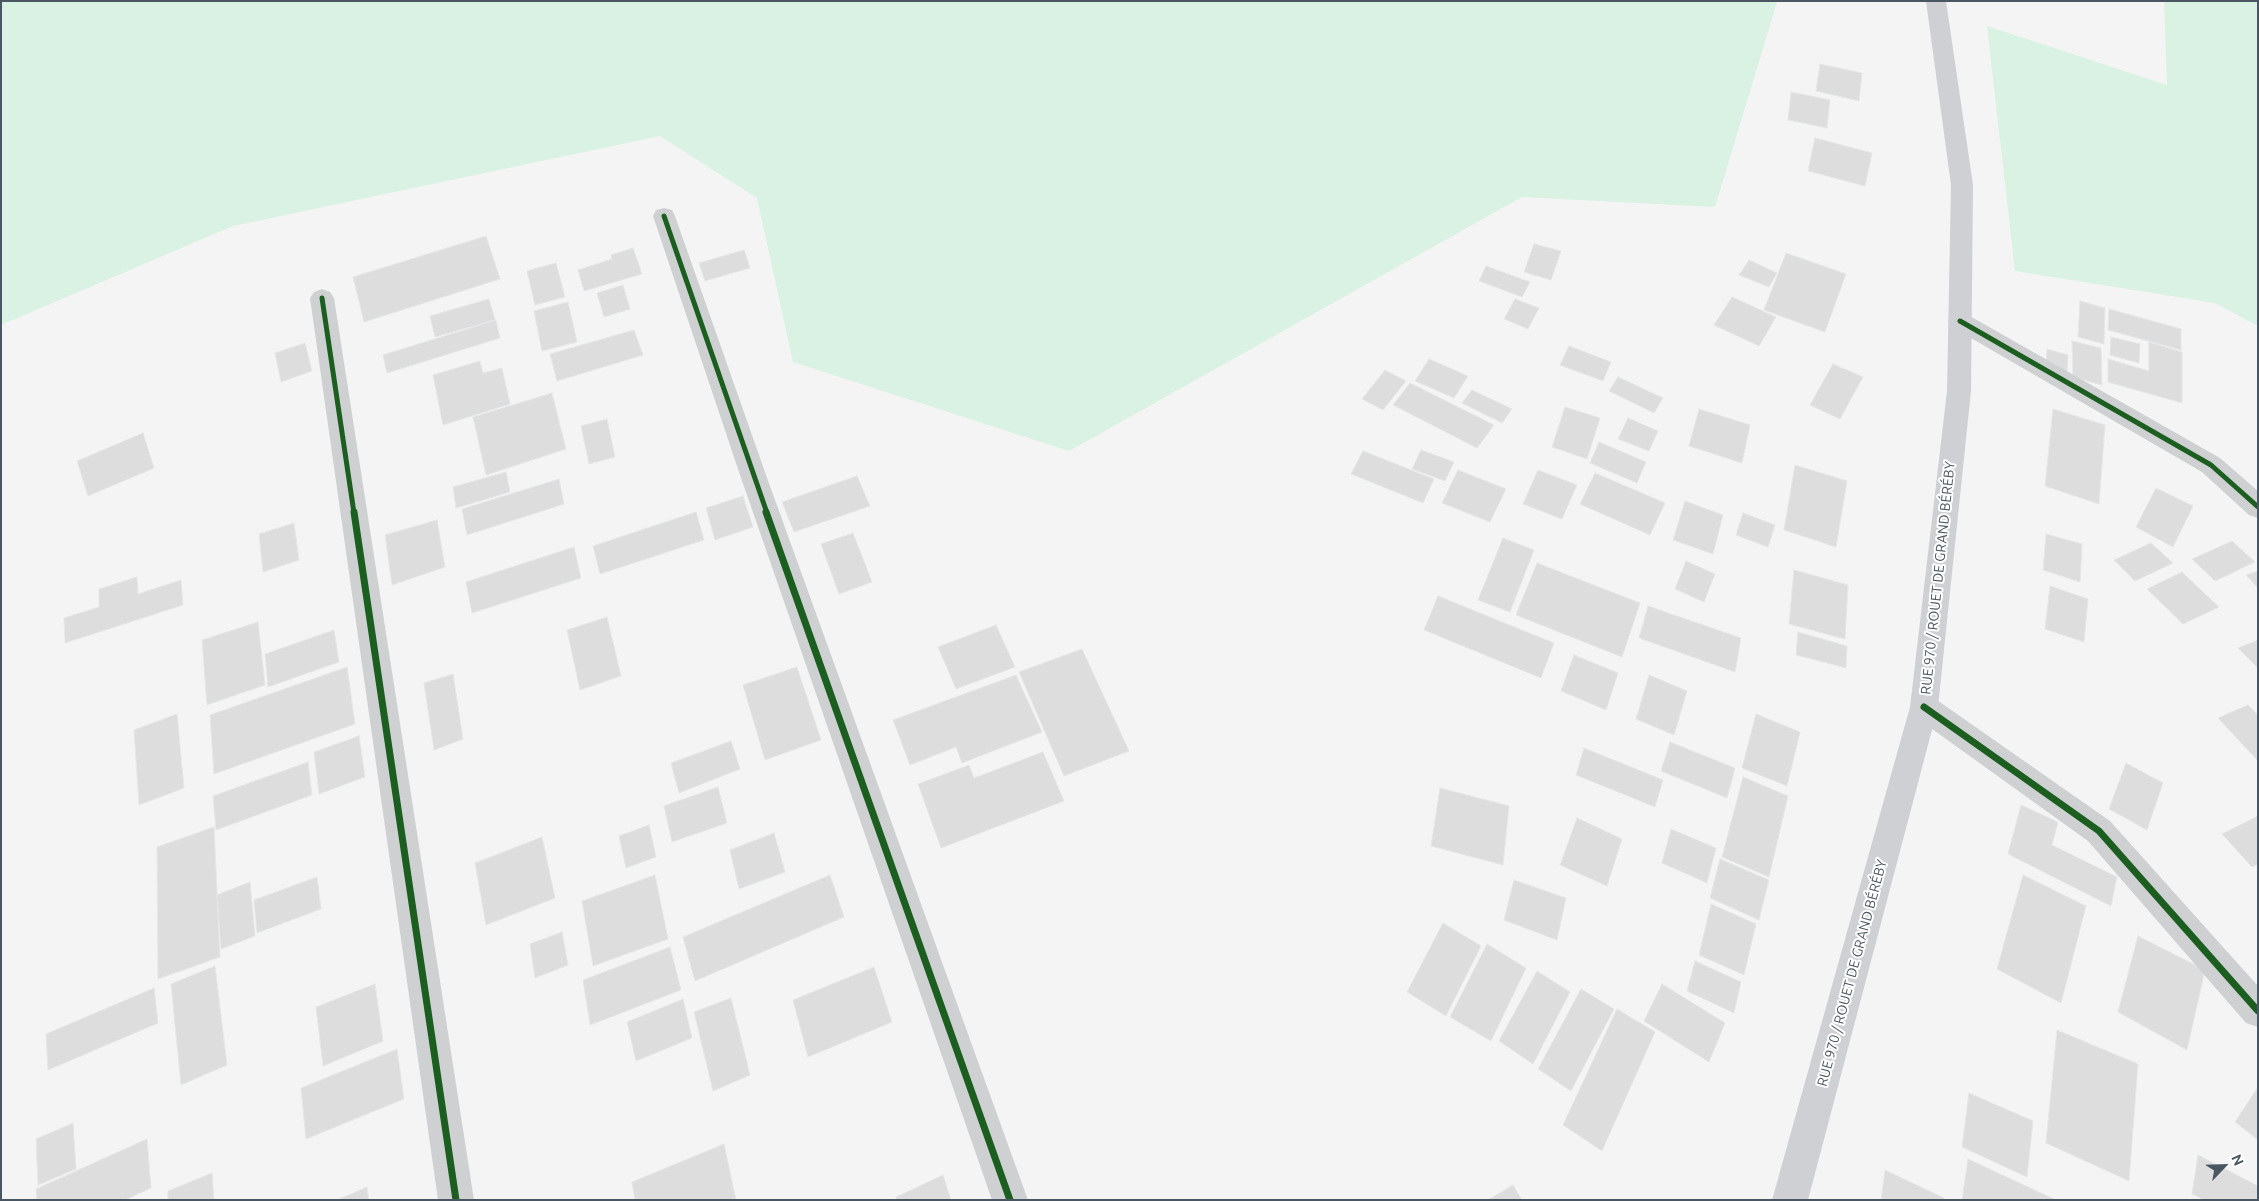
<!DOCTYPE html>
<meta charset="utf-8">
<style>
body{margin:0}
#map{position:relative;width:2259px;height:1201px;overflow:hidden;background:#f4f4f4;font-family:Ubuntu,sans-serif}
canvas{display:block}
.frame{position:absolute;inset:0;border:2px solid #4a5661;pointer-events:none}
.north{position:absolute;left:2199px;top:1141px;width:50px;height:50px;-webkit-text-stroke:4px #fff;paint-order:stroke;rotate:66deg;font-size:14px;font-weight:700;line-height:20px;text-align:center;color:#4a5661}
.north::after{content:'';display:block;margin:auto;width:18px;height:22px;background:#4a5661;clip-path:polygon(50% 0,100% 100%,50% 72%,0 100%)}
</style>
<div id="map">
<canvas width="2259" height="1201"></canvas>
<div class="frame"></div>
<div class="north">N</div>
</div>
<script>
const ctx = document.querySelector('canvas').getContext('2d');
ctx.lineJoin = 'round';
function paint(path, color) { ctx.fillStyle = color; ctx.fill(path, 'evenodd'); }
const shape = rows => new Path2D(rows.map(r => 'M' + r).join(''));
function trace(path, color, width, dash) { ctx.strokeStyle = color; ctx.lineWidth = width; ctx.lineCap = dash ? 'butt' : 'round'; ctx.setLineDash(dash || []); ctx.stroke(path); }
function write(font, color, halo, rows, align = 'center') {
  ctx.font = font + ' Ubuntu,sans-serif'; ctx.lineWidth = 4; ctx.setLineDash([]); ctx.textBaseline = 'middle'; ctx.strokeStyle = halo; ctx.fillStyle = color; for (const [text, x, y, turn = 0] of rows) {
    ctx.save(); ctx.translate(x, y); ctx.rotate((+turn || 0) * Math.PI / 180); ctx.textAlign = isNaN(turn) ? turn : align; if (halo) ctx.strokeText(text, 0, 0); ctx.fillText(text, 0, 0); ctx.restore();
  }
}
paint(shape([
 [1,1,1774,1,1777,2,1715,207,1522,197,1069,451,793,362,757,198,660,136,233,226,1,325],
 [2164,1,2258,1,2258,326,2215,303,2015,271,1987,26,2167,85]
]), '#d9f2e3');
const building = shape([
 [1820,64,1862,73,1859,101,1816,91,1820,64],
 [1791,92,1830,100,1827,128,1788,120,1791,92],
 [1815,138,1872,153,1865,186,1808,171,1815,138],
 [486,236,500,279,364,322,353,277,486,236],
 [1534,244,1561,251,1551,280,1524,272,1534,244],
 [633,248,642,274,584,291,578,270,612,259,611,255,633,248],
 [744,250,750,268,705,281,699,263,744,250],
 [1786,253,1846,274,1825,332,1764,310,1786,253],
 [1749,260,1777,273,1769,287,1739,275,1749,260],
 [556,263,565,297,535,305,527,271,556,263],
 [1486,266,1530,282,1522,297,1479,281,1486,266],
 [623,285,630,309,604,317,597,293,623,285],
 [1732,297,1776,317,1759,346,1714,325,1732,297],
 [489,299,495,320,435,337,430,316,489,299],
 [1515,299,1539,308,1528,329,1504,319,1515,299],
 [2080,301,2105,308,2104,344,2078,337,2080,301],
 [568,302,577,342,542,351,534,311,568,302],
 [2109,309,2181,329,2181,350,2108,330,2109,309],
 [496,320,500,338,387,373,383,355,496,320],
 [634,330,643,355,557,381,550,354,634,330],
 [2111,337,2140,344,2139,363,2110,355,2111,337],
 [2072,341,2101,348,2102,385,2073,377,2072,341],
 [2149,342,2182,352,2182,403,2108,382,2108,359,2149,371,2149,342],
 [305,343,312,371,281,382,275,353,305,343],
 [1569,346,1611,362,1603,381,1560,365,1569,346],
 [2047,349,2068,355,2067,373,2046,367,2047,349],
 [1429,359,1468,376,1454,398,1415,381,1429,359],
 [480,361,483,373,502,368,510,404,443,425,433,375,480,361],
 [1833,364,1863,377,1840,419,1810,405,1833,364],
 [1385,370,1406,381,1383,410,1362,399,1385,370],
 [1618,377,1663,398,1654,413,1609,391,1618,377],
 [1410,383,1494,425,1477,448,1393,405,1410,383],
 [1472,390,1512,409,1502,423,1462,403,1472,390],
 [552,393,566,449,486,475,473,417,552,393],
 [1565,407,1600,418,1587,459,1552,447,1565,407],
 [1699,409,1750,425,1742,463,1689,446,1699,409],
 [2053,409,2105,425,2099,504,2045,486,2053,409],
 [1628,418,1658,431,1649,451,1618,439,1628,418],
 [607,419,615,457,589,464,581,426,607,419],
 [143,433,154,468,88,496,77,461,143,433],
 [1599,442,1646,462,1637,483,1590,463,1599,442],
 [1421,450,1454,462,1445,481,1412,469,1421,450],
 [1363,451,1434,479,1423,503,1351,474,1363,451],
 [1795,465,1847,481,1836,547,1784,530,1795,465],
 [1458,470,1506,489,1490,522,1442,503,1458,470],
 [1538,470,1577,485,1562,519,1523,504,1538,470],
 [506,472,510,492,456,508,453,487,506,472],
 [1595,473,1665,503,1650,535,1580,504,1595,473],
 [857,476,870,506,794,532,782,502,857,476],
 [559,479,564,504,467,535,462,509,559,479],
 [2156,488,2193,506,2173,547,2136,527,2156,488],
 [743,496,753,527,715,540,706,508,743,496],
 [1685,501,1723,515,1713,554,1673,540,1685,501],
 [696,512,704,540,600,574,593,546,696,512],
 [1743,513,1775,525,1768,547,1736,535,1743,513],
 [437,520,445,567,392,585,385,535,437,520],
 [294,523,299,560,263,572,259,534,294,523],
 [853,533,872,582,839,594,821,544,853,533],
 [2046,534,2082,544,2080,582,2043,570,2046,534],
 [1503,538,1534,550,1510,612,1478,600,1503,538],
 [2232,541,2255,562,2215,581,2192,559,2232,541],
 [2151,543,2173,563,2135,581,2114,560,2151,543],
 [574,547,581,578,472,613,466,582,574,547],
 [1686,561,1715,574,1704,602,1675,589,1686,561],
 [1537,563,1640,603,1622,657,1516,615,1537,563],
 [1794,570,1848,585,1845,639,1789,624,1794,570],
 [2258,571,2258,588,2246,575,2258,571],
 [2182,572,2219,607,2183,624,2147,589,2182,572],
 [137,577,138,594,181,580,183,605,65,643,64,618,99,607,99,589,137,577],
 [2050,586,2088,599,2084,642,2045,629,2050,586],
 [1438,596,1554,643,1541,678,1424,630,1438,596],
 [1648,606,1741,638,1735,672,1639,638,1648,606],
 [607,617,621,676,580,690,567,630,607,617],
 [258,622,265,685,207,705,202,640,258,622],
 [996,625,1015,667,956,689,938,647,996,625],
 [334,630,339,662,268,687,265,654,334,630],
 [1798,632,1847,646,1846,668,1796,655,1798,632],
 [2258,640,2258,668,2238,648,2258,640],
 [1082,649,1129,751,1064,776,1019,672,1082,649],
 [1574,655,1618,673,1606,710,1561,691,1574,655],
 [347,667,355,724,214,774,210,715,347,667],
 [797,667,821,740,765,760,743,685,797,667],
 [453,674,463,739,434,750,424,683,453,674],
 [1016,675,1042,732,962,763,956,747,910,765,893,720,1016,675],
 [1649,675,1687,691,1674,735,1636,719,1649,675],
 [2248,705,2258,715,2258,761,2218,718,2248,705],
 [177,714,184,788,139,805,134,730,177,714],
 [1756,714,1800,732,1787,786,1742,768,1756,714],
 [359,736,365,777,319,794,314,752,359,736],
 [731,741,740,769,679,793,671,763,731,741],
 [1670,742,1735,768,1727,798,1661,771,1670,742],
 [1584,748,1663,780,1655,807,1576,775,1584,748],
 [1043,752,1064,801,941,848,918,784,969,765,974,778,1043,752],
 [308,762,312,795,216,830,213,796,308,762],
 [2126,763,2163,783,2147,830,2109,809,2126,763],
 [1743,777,1788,796,1769,877,1722,857,1743,777],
 [718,787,727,823,672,842,664,806,718,787],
 [1440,788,1509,806,1503,865,1431,846,1440,788],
 [2021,805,2058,822,2052,845,2117,877,2111,906,2008,854,2021,805],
 [2258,816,2258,864,2252,867,2222,834,2258,816],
 [1577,818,1622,839,1607,886,1560,865,1577,818],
 [649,825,656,857,626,868,619,836,649,825],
 [214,827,220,957,158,979,157,847,214,827],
 [1671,829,1716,848,1707,883,1662,863,1671,829],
 [774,833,785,872,739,889,730,850,774,833],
 [542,837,555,898,486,925,475,863,542,837],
 [1720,859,1769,880,1759,920,1710,898,1720,859],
 [655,875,668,939,593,966,582,901,655,875],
 [830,875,844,917,695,981,683,937,830,875],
 [2023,875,2086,906,2061,1003,1997,969,2023,875],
 [317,877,321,909,257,933,254,900,317,877],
 [1514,880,1566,898,1557,940,1504,920,1514,880],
 [250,882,255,936,221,949,217,895,250,882],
 [1711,904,1756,924,1744,975,1699,955,1711,904],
 [1443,923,1481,946,1446,1016,1407,992,1443,923],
 [562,932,568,965,535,978,530,944,562,932],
 [2138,936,2205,970,2187,1050,2118,1012,2138,936],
 [1487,944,1526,968,1491,1041,1450,1017,1487,944],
 [670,947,681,990,590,1025,583,980,670,947],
 [1695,961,1741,982,1734,1013,1687,991,1695,961],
 [215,966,227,1065,181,1085,171,984,215,966],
 [874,967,892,1022,808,1057,793,1000,874,967],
 [1537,971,1570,992,1533,1064,1499,1041,1537,971],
 [375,984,383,1041,323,1066,316,1007,375,984],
 [1662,984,1725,1023,1709,1062,1644,1021,1662,984],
 [154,988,158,1023,48,1070,46,1034,154,988],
 [1581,989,1614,1009,1571,1091,1538,1069,1581,989],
 [731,998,750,1075,713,1091,694,1012,731,998],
 [683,999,692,1038,636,1061,627,1022,683,999],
 [1617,1009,1655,1032,1602,1151,1563,1125,1617,1009],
 [2057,1030,2138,1064,2129,1181,2046,1143,2057,1030],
 [397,1049,404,1099,306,1139,301,1088,397,1049],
 [2258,1087,2258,1140,2235,1122,2258,1087],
 [1969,1093,2033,1121,2027,1177,1962,1147,1969,1093],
 [73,1123,76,1169,38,1185,36,1139,73,1123],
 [147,1139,151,1188,125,1200,37,1200,36,1189,147,1139],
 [724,1144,736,1200,635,1200,632,1182,724,1144],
 [2198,1155,2258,1186,2257,1200,2204,1200,2192,1194,2198,1155],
 [1968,1159,2056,1200,1962,1200,1968,1159],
 [1885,1170,1944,1198,1944,1200,1881,1200,1885,1170],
 [212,1173,214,1200,168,1200,168,1191,212,1173],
 [943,1175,951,1200,897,1200,896,1197,943,1175],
 [1513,1185,1522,1200,1488,1200,1513,1185],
 [367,1187,369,1200,337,1200,367,1187]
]);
paint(building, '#ddddde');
trace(building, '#e5e6e7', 1);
paint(shape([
 [664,208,672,210,675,216,766,475,1028,1200,992,1200,740,475,653,216,656,210,664,208],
 [322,289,330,292,334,298,474,1200,438,1200,310,298,314,292,322,289],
 [1960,312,1968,315,2220,458,2258,491,2258,518,2249,515,2202,472,1952,327,1948,321,1952,315,1960,312],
 [1924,694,1934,698,2110,821,2258,986,2258,1027,2246,1023,2088,841,1914,716,1910,707,1914,698,1924,694]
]), '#ced0d2');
paint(shape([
 [1926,1,1946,1,1973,185,1971,391,1938,707,1808,1200,1772,1200,1910,707,1947,391,1951,185,1926,1]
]), '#ced0d4');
trace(shape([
 [664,216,767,513],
 [322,298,354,513],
 [1960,321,2211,465,2258,507]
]), '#1b5e20', 5);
trace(shape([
 [354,512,456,1200],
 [766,512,1010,1200],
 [1924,707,2099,831,2258,1011]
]), '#1b5e20', 7);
write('14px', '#4a5661', '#fff', [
 ["RUE 970 / ROUET DE GRAND BÉRÉBY",1938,578,-84],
 ["RUE 970 / ROUET DE GRAND BÉRÉBY",1852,973,-75]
]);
</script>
